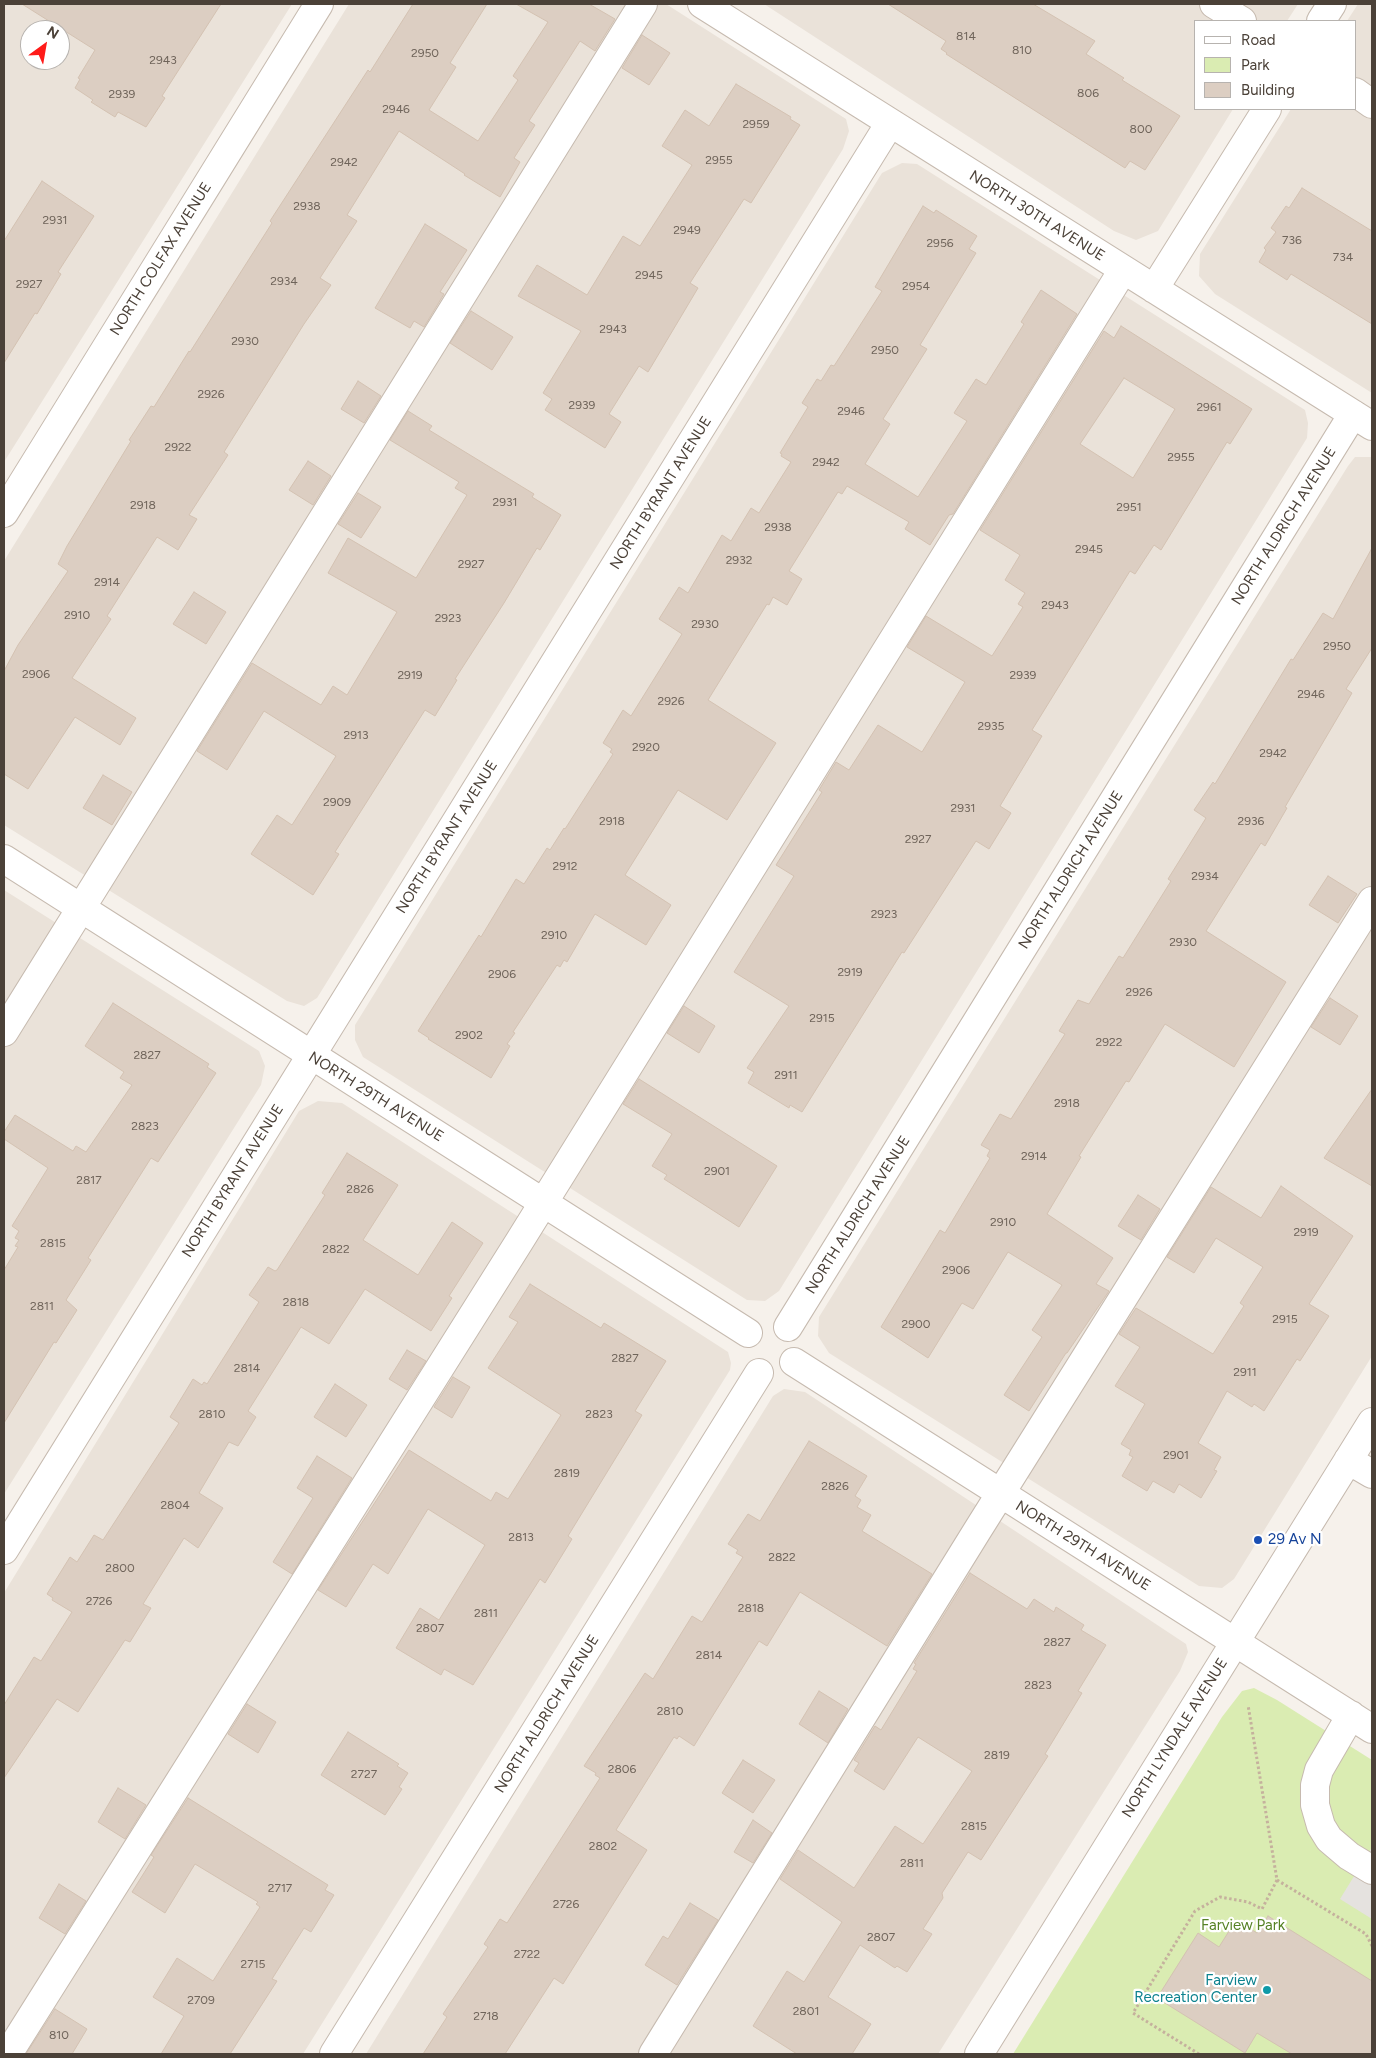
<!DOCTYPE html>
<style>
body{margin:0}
#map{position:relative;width:1376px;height:2058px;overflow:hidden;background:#f6f1eb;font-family:Figtree,sans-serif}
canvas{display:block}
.frame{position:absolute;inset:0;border:5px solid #4b4138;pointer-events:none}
.legend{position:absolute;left:1194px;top:20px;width:162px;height:90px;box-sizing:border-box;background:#fff;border:1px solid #b7b3af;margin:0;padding:6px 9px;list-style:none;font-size:15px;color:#4b4138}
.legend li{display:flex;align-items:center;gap:10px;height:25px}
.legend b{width:25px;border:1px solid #b7b3af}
.north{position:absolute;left:20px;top:20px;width:50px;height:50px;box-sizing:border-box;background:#fff;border:1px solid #b7b3af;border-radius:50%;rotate:32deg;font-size:14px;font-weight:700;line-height:20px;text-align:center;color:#4b4138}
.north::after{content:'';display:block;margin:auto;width:18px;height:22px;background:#ff1b19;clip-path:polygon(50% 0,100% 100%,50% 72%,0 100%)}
</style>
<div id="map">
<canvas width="1376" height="2058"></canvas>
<div class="frame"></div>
<ul class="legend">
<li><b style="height:6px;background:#fff"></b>Road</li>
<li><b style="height:14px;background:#daecb2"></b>Park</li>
<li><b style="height:14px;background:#dccec2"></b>Building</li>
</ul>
<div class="north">N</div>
</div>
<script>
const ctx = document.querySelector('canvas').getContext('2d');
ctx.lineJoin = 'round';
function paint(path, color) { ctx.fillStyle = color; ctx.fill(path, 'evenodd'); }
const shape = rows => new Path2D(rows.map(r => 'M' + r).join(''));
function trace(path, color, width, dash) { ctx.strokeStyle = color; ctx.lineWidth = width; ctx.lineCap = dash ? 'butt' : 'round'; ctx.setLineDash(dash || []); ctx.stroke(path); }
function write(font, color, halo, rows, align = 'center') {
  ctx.font = font + ' Figtree,sans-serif'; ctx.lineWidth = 4.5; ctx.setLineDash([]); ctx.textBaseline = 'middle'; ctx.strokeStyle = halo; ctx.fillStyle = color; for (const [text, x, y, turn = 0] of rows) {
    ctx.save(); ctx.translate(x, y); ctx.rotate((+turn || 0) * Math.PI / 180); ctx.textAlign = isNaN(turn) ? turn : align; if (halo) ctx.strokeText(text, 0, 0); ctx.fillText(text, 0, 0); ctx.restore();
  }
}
paint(shape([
 [4,4,292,4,4,462],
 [30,30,60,30,60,60,30,60],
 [349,4,666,4,846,119,849,131,843,149,317,998,304,1006,287,1001,4,825,4,561],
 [764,4,1298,4,1287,21,1195,21,1195,109,1233,109,1158,231,1136,240,1114,231],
 [1358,4,1372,4,1372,393,1215,294,1199,276,1200,254,1291,109,1355,109,1355,21,1347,21],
 [902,163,917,164,1305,410,1308,423,1307,438,779,1291,765,1301,747,1300,363,1057,355,1040,355,1025,882,173],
 [1355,457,1372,457,1372,1356,1234,1579,1222,1588,1199,1586,829,1353,818,1336,819,1317,1348,466],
 [4,890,259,1051,265,1066,261,1085,4,1494],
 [318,1101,342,1103,728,1352,731,1363,730,1370,303,2054,4,2054,4,1593,299,1111],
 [784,1389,805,1392,1186,1644,1188,1652,1180,1671,938,2054,366,2054,773,1396]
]), '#eae2d9');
paint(shape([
 [1254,1688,1277,1700,1372,1760,1372,2054,1013,2054,1222,1717,1242,1691]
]), '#daecb2');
paint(shape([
 [1372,1847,1372,1919,1340,1899]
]), '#e5e2df');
const building = shape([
 [22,4,221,4,162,96,165,98,146,127,118,112,115,117,91,102,93,100,75,88,80,79,78,78,95,50,22,4],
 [413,4,487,4,450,63,456,67,429,110,478,141,518,80,513,76,548,22,516,4,589,4,615,19,595,51,580,41,529,121,535,125,514,158,520,162,500,197,464,175,465,174,399,131,347,215,357,221,320,278,331,285,304,324,224,452,228,455,189,515,197,519,178,550,157,537,107,616,111,619,72,678,136,718,120,745,75,717,28,789,4,774,4,671,18,645,68,571,58,564,67,546,131,441,129,440,151,406,154,407,189,351,190,352,272,223,270,221,368,70,370,72,413,4],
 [888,4,1033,4,1095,41,1086,54,1124,78,1122,80,1180,116,1145,170,1130,161,1125,168,946,54,947,53,941,49,946,41,888,4],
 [642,35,670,53,649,85,622,68,642,35],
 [736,84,791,117,790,119,800,125,751,203,744,199,690,283,698,288,648,372,639,366,609,414,621,422,605,448,545,410,552,399,543,393,581,331,518,296,537,265,587,295,623,236,640,246,692,165,662,146,685,110,709,126,736,84],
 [42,181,94,216,58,272,61,274,37,314,35,313,4,363,4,241,42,181],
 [1302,188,1372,231,1372,324,1291,274,1287,280,1259,262,1266,250,1264,248,1276,232,1271,228,1286,206,1289,208,1302,188],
 [923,206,934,213,936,210,977,236,969,249,976,253,920,345,927,349,883,419,890,424,865,464,918,497,967,421,954,413,976,379,986,385,1024,324,1021,322,1041,290,1077,314,953,514,949,515,930,545,905,529,909,522,847,486,842,494,838,492,789,571,802,579,787,605,773,597,769,605,767,604,708,700,776,743,727,820,678,790,625,875,671,905,646,945,595,914,567,962,564,960,560,967,557,965,513,1032,515,1033,507,1044,510,1046,491,1078,428,1039,429,1038,418,1031,479,935,481,937,516,879,524,884,547,848,550,850,564,828,565,829,613,754,610,752,612,749,603,743,623,710,631,716,682,634,659,619,679,587,688,593,722,535,731,541,751,508,759,513,791,462,781,456,782,454,780,453,808,407,802,403,817,379,821,381,831,365,834,366,882,291,875,287,923,206],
 [425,224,467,250,440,292,444,294,424,327,414,321,410,328,375,308,425,224],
 [471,311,513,337,492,370,450,343,471,311],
 [1121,326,1252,409,1230,444,1227,442,1161,550,1154,545,1135,574,1130,571,1032,730,1042,736,1000,806,1011,813,989,849,976,841,904,953,902,952,802,1112,790,1105,789,1108,748,1083,754,1072,747,1068,789,1006,734,972,794,876,776,865,822,792,819,790,836,762,849,770,878,725,922,752,965,682,907,647,926,616,992,656,1023,607,1018,604,1025,593,1005,580,1020,555,980,530,1104,331,1114,338,1121,326],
 [1124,378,1175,409,1133,478,1080,444,1124,378],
 [358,381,381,396,364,423,341,409,358,381],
 [408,411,432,426,429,430,534,494,532,497,561,515,540,550,537,548,504,603,455,679,457,680,435,716,425,710,335,852,339,854,313,895,251,854,277,815,292,825,336,756,264,711,227,770,197,751,252,663,321,705,333,686,347,695,397,612,328,573,348,538,416,578,467,495,455,488,459,482,390,440,408,411],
 [308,461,331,476,313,505,289,490,308,461],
 [358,493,381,507,361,538,338,524,358,493],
 [1372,548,1372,648,1346,689,1352,693,1285,807,1287,808,1265,846,1261,843,1206,931,1286,982,1234,1067,1165,1024,1129,1082,1126,1081,1079,1156,1081,1157,1047,1214,1113,1258,1096,1284,1109,1291,1067,1353,1066,1353,1029,1411,1004,1395,1042,1337,1032,1330,1062,1285,1008,1252,973,1309,962,1303,928,1358,881,1327,940,1230,945,1233,990,1158,987,1156,990,1150,981,1145,1000,1114,1011,1119,1065,1034,1059,1031,1078,1000,1089,1004,1119,956,1123,958,1171,881,1168,879,1206,818,1194,810,1213,782,1215,784,1291,659,1293,660,1323,613,1333,619,1372,548],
 [194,592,226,612,206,644,173,624,194,592],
 [103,775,132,792,112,825,83,808,103,775],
 [1328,876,1357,894,1338,923,1309,905,1328,876],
 [1330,998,1358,1016,1340,1045,1311,1027,1330,998],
 [113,1003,209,1064,207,1067,216,1073,158,1162,151,1158,88,1258,91,1260,66,1300,77,1310,56,1343,54,1342,4,1423,4,1270,18,1247,15,1246,19,1240,15,1238,19,1231,12,1226,48,1168,4,1139,4,1132,15,1115,73,1151,76,1146,86,1152,132,1085,120,1078,124,1072,85,1046,113,1003],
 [684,1006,715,1026,699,1053,667,1033,684,1006],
 [639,1079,777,1166,739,1227,664,1179,667,1175,652,1166,672,1134,623,1104,639,1079],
 [1372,1089,1372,1186,1324,1158,1372,1089],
 [347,1153,398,1185,363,1240,418,1275,452,1222,483,1243,449,1296,452,1298,431,1331,365,1289,329,1344,301,1327,248,1411,256,1417,238,1446,229,1442,199,1493,223,1508,198,1548,184,1538,143,1604,151,1608,130,1642,125,1640,78,1712,57,1699,4,1778,4,1705,34,1657,41,1661,72,1612,52,1600,53,1598,47,1594,70,1557,77,1562,94,1535,103,1540,179,1423,170,1417,193,1379,202,1385,204,1382,207,1384,259,1302,249,1295,268,1267,275,1271,277,1270,325,1195,322,1193,347,1153],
 [1281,1186,1353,1236,1309,1304,1329,1316,1300,1361,1297,1359,1264,1411,1254,1404,1252,1407,1227,1391,1198,1443,1221,1457,1214,1470,1217,1471,1201,1498,1179,1484,1174,1493,1153,1481,1147,1491,1122,1476,1133,1457,1129,1455,1131,1450,1121,1444,1145,1404,1115,1386,1140,1347,1119,1334,1136,1308,1213,1354,1244,1306,1240,1303,1263,1267,1216,1238,1194,1273,1167,1257,1211,1187,1261,1218,1281,1186],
 [1138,1195,1160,1209,1141,1240,1118,1226,1138,1195],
 [530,1284,601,1328,604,1323,666,1361,635,1411,642,1415,568,1536,572,1539,545,1583,540,1579,473,1685,444,1669,441,1675,396,1648,420,1608,439,1620,485,1545,428,1509,388,1574,373,1564,346,1607,318,1590,409,1450,491,1501,496,1492,508,1499,561,1415,488,1368,518,1322,509,1317,530,1284],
 [407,1350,426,1361,407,1390,389,1379,407,1350],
 [453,1377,470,1387,452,1418,434,1407,453,1377],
 [335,1384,367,1405,346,1437,314,1417,335,1384],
 [809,1441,867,1476,855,1496,861,1500,857,1507,871,1515,862,1531,932,1574,887,1646,800,1592,767,1646,759,1641,694,1746,679,1736,677,1739,674,1737,616,1830,647,1850,563,1984,554,1978,505,2054,423,2054,447,2017,443,2014,488,1947,484,1944,500,1919,507,1923,600,1778,595,1775,596,1773,584,1766,645,1673,653,1679,692,1616,702,1622,743,1557,736,1553,738,1550,728,1544,748,1514,760,1521,809,1441],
 [317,1456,352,1478,292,1574,273,1562,313,1498,297,1488,317,1456],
 [970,1573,1027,1609,1034,1599,1054,1612,1056,1607,1084,1625,1081,1630,1106,1645,1078,1691,1082,1693,1045,1754,1048,1756,981,1860,968,1852,942,1893,943,1898,923,1929,932,1934,907,1972,897,1966,895,1968,860,1945,828,1997,871,2024,852,2054,797,2054,753,2026,787,1971,804,1982,842,1922,780,1879,798,1850,854,1888,895,1826,923,1844,972,1771,918,1737,884,1790,854,1771,859,1763,854,1760,875,1726,881,1730,917,1671,913,1669,916,1664,914,1663,970,1573],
 [819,1691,848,1709,828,1743,799,1724,819,1691],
 [247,1704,276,1722,258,1753,228,1734,247,1704],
 [348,1732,399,1764,397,1766,408,1773,399,1787,402,1789,385,1815,321,1775,348,1732],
 [743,1760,775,1780,753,1813,722,1793,743,1760],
 [118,1788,146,1805,125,1839,98,1822,118,1788],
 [188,1798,328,1885,325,1890,334,1895,311,1932,304,1928,272,1979,277,1981,230,2054,161,2054,184,2016,153,1997,177,1958,213,1981,260,1907,256,1904,258,1902,195,1864,165,1913,132,1892,154,1857,151,1855,188,1798],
 [753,1820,772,1833,753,1863,734,1852,753,1820],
 [59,1884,86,1901,65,1934,39,1918,59,1884],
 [690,1903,718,1920,677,1985,645,1965,663,1936,668,1939,690,1903],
 [1268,1916,1372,1981,1372,2054,1292,2054,1257,2033,1245,2053,1157,1998,1198,1933,1219,1947,1236,1920,1257,1933,1268,1916],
 [55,2009,87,2029,72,2054,26,2054,55,2009]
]);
paint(building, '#dccec2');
trace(building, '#d4c2b2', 1);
const minor = shape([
 [702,4,1372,426],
 [1214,4,1242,21],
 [1321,21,1332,4],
 [1355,92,1372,104],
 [1154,289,1267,109],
 [4,513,319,4],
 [4,859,748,1333],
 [4,1032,643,4],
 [788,1327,1353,414],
 [794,1362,1372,1729],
 [1348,1460,1372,1474],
 [4,1550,890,123],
 [1351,1715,1319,1770,1315,1785,1315,1805,1321,1826,1329,1839,1349,1856,1372,1870],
 [8,2054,519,1242,1123,270],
 [334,2054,759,1373],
 [653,2054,977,1531,1372,901],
 [979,2054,1372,1422]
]);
trace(minor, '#c6baaf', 30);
trace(shape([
 [1277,1880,1366,1934,1372,1946],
 [1199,2054,1133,2013,1195,1911,1220,1897,1248,1902,1262,1909,1277,1880,1248,1705]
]), '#c5b19d', 3, [2.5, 2.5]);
trace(minor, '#fff', 28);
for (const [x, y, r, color] of [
 [1258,1540,5,"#1a4fb4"],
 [1267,1990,5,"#0f9aa8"]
]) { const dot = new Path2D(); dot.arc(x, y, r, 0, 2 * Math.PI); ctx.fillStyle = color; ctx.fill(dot); trace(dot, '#fff', 2); }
write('12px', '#6f645a', null, [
 ["814",966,36],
 ["810",1022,50],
 ["2950",425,53],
 ["2943",163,60],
 ["806",1088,93],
 ["2939",122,94],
 ["2946",396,109],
 ["2959",756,124],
 ["800",1141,129],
 ["2955",719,160],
 ["2942",344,162],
 ["2938",307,206],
 ["2931",55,220],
 ["2949",687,230],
 ["736",1292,240],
 ["2956",940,243],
 ["734",1343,257],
 ["2945",649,275],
 ["2934",284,281],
 ["2927",29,284],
 ["2954",916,286],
 ["2943",613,329],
 ["2930",245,341],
 ["2950",885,350],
 ["2926",211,394],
 ["2939",582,405],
 ["2961",1209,407],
 ["2946",851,411],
 ["2922",178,447],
 ["2955",1181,457],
 ["2942",826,462],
 ["2931",505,502],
 ["2918",143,505],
 ["2951",1129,507],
 ["2938",778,527],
 ["2945",1089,549],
 ["2932",739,560],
 ["2927",471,564],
 ["2914",107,582],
 ["2943",1055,605],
 ["2910",77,615],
 ["2923",448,618],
 ["2930",705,624],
 ["2950",1337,646],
 ["2906",36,674],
 ["2919",410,675],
 ["2939",1023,675],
 ["2946",1311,694],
 ["2926",671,701],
 ["2935",991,726],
 ["2913",356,735],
 ["2920",646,747],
 ["2942",1273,753],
 ["2909",337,802],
 ["2931",963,808],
 ["2918",612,821],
 ["2936",1251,821],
 ["2927",918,839],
 ["2912",565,866],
 ["2934",1205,876],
 ["2923",884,914],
 ["2910",554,935],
 ["2930",1183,942],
 ["2919",850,972],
 ["2906",502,974],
 ["2926",1139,992],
 ["2915",822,1018],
 ["2902",469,1035],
 ["2922",1109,1042],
 ["2827",147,1055],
 ["2911",786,1075],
 ["2918",1067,1103],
 ["2823",145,1126],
 ["2914",1034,1156],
 ["2901",717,1171],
 ["2817",89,1180],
 ["2826",360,1189],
 ["2910",1003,1222],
 ["2919",1306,1232],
 ["2815",53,1243],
 ["2822",336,1249],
 ["2906",956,1270],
 ["2818",296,1302],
 ["2811",42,1306],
 ["2915",1285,1319],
 ["2900",916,1324],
 ["2827",625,1358],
 ["2814",247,1368],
 ["2911",1245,1372],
 ["2810",212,1414],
 ["2823",599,1414],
 ["2901",1176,1455],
 ["2819",567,1473],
 ["2826",835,1486],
 ["2804",175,1505],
 ["2813",521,1537],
 ["2822",782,1557],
 ["2800",120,1568],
 ["2726",99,1601],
 ["2818",751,1608],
 ["2811",486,1613],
 ["2807",430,1628],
 ["2827",1057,1642],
 ["2814",709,1655],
 ["2823",1038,1685],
 ["2810",670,1711],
 ["2819",997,1755],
 ["2806",622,1769],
 ["2727",364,1774],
 ["2815",974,1826],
 ["2802",603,1846],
 ["2811",912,1863],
 ["2717",280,1888],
 ["2726",566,1904],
 ["2807",881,1937],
 ["2722",527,1954],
 ["2715",253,1964],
 ["2709",201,2000],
 ["2801",806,2011],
 ["2718",486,2016],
 ["810",59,2035]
]);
write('15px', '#4b4138', '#fff', [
 ["NORTH 30TH AVENUE",1037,216,32],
 ["NORTH COLFAX AVENUE",161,259,-58],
 ["NORTH BYRANT AVENUE",661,493,-58],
 ["NORTH ALDRICH AVENUE",1284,526,-58],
 ["NORTH BYRANT AVENUE",447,837,-58],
 ["NORTH ALDRICH AVENUE",1071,870,-58],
 ["NORTH 29TH AVENUE",376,1097,32],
 ["NORTH BYRANT AVENUE",233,1181,-58],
 ["NORTH ALDRICH AVENUE",858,1215,-58],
 ["NORTH 29TH AVENUE",1083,1546,32],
 ["NORTH ALDRICH AVENUE",547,1714,-58],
 ["NORTH LYNDALE AVENUE",1175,1738,-58]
]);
write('15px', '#164399', '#fff', [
 ["29 Av N",1268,1540]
], 'left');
write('15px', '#568226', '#fff', [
 ["Farview Park",1243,1926]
]);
write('15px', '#0d838f', '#fff', [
 ["Farview",1257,1981],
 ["Recreation Center",1257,1998]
], 'right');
</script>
